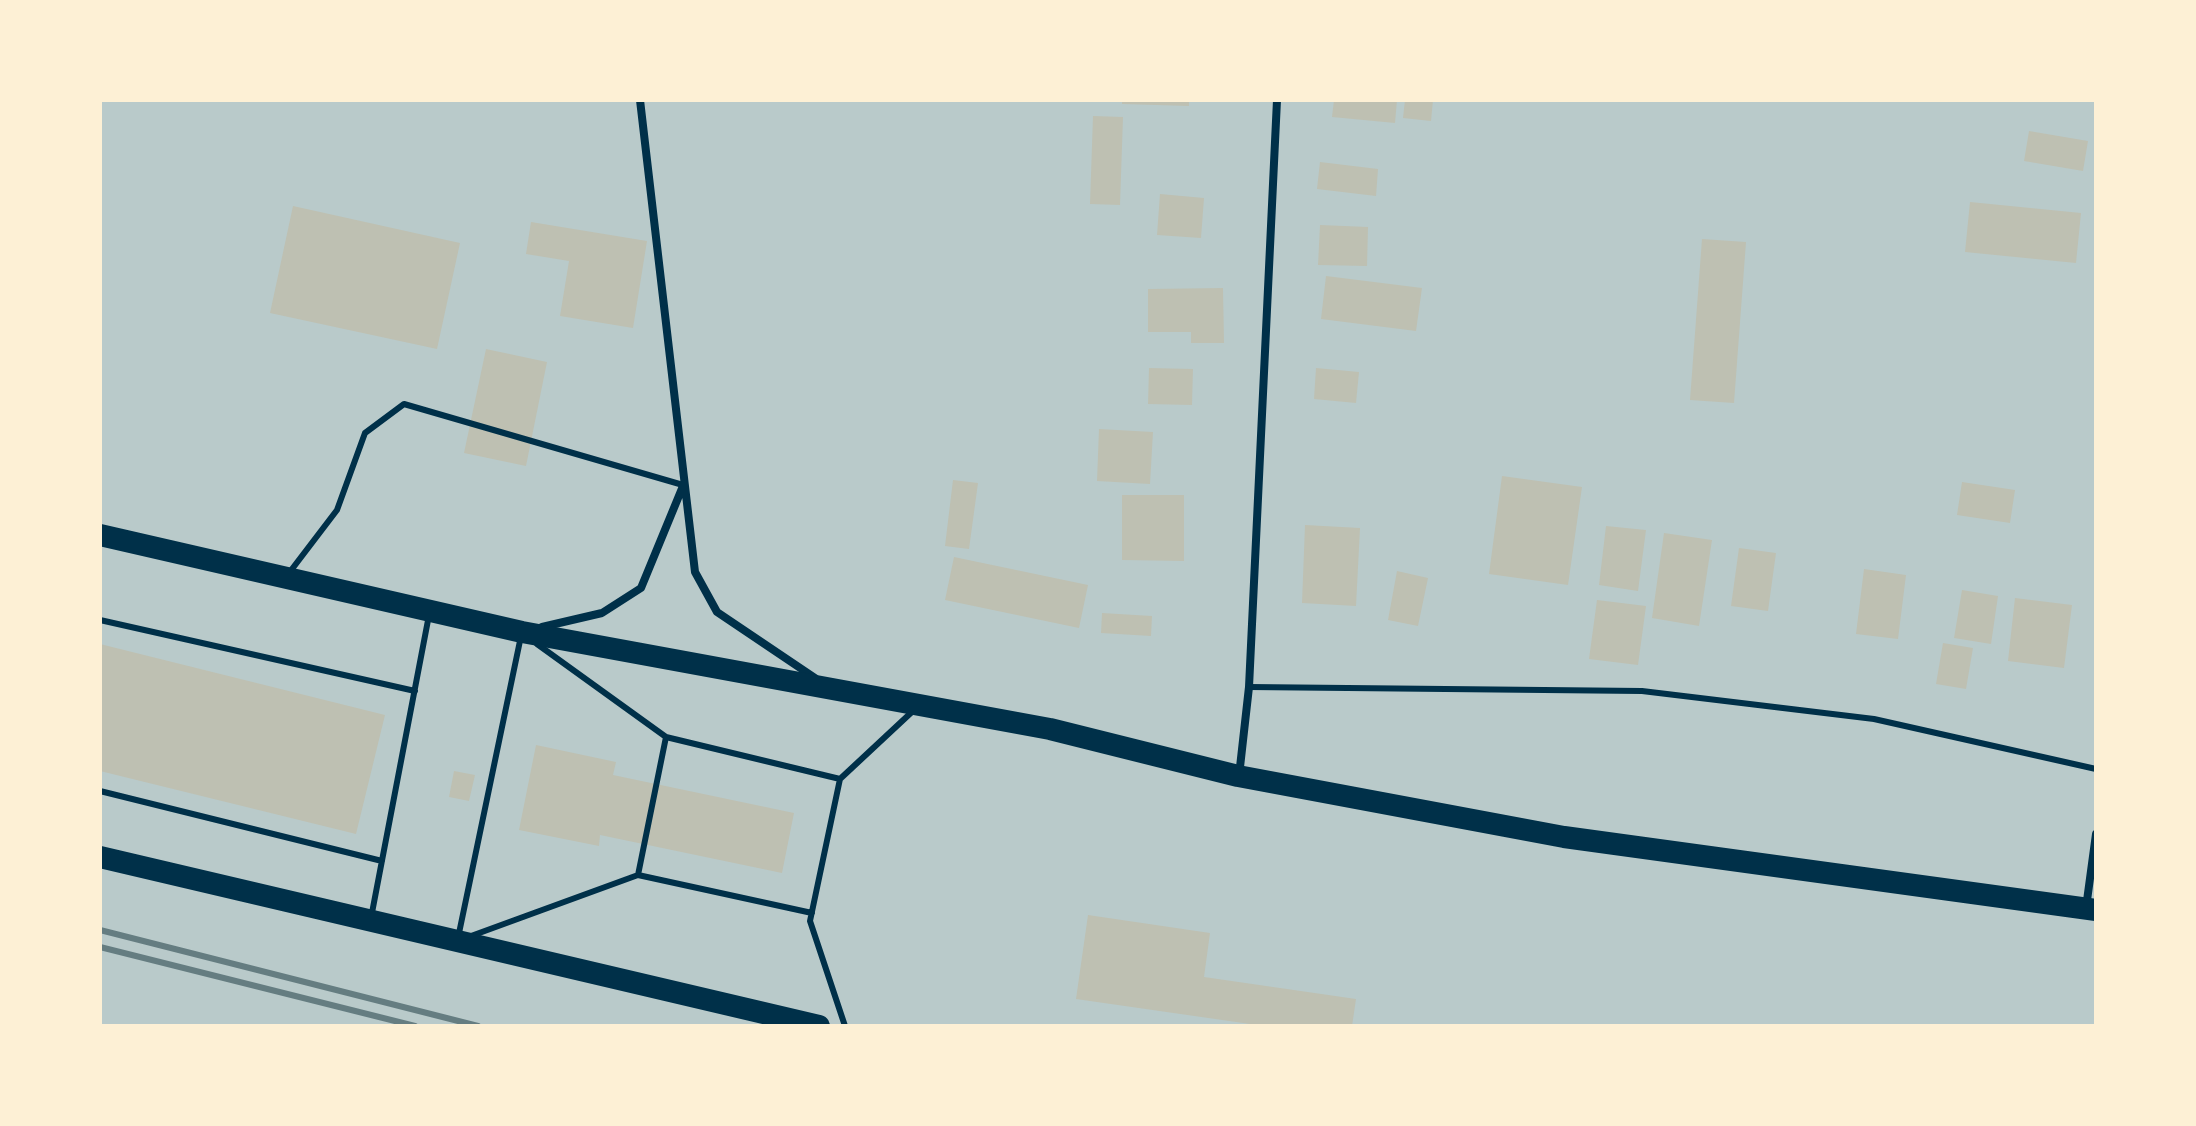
<!DOCTYPE html>
<style>
body{margin:0}
#map{position:relative;width:2196px;height:1126px;overflow:hidden;background:#fdf0d5;font-family:Inter,sans-serif}
canvas{display:block}
.frame{position:absolute;inset:0;border:102px solid #fdf0d5;pointer-events:none}
</style>
<div id="map">
<canvas width="2196" height="1126"></canvas>
<div class="frame"></div>
</div>
<script>
const ctx = document.querySelector('canvas').getContext('2d');
ctx.lineJoin = 'round';
function paint(path, color) { ctx.fillStyle = color; ctx.fill(path, 'evenodd'); }
const shape = rows => new Path2D(rows.map(r => 'M' + r).join(''));
function trace(path, color, width, dash) { ctx.strokeStyle = color; ctx.lineWidth = width; ctx.lineCap = dash ? 'butt' : 'round'; ctx.setLineDash(dash || []); ctx.stroke(path); }
paint(shape([
 [100,100,2096,100,2096,1026,100,1026]
]), '#b9caca');
paint(shape([
 [1122,100,1189,100,1189,106,1122,104],
 [1334,100,1397,100,1395,123,1332,117],
 [1405,100,1433,100,1431,121,1403,118],
 [1093,116,1123,117,1120,205,1090,204],
 [2029,131,2088,141,2083,171,2024,161],
 [1320,162,1378,169,1376,196,1317,189],
 [1160,194,1204,198,1201,238,1157,235],
 [1970,202,2081,213,2076,263,1965,252],
 [293,206,460,243,437,349,270,313],
 [531,222,647,241,633,328,560,316,569,261,526,254],
 [1320,225,1368,227,1367,266,1318,265],
 [1702,239,1746,242,1734,403,1690,400],
 [1326,276,1422,288,1416,331,1321,319],
 [1223,288,1224,343,1191,343,1191,332,1148,332,1148,289],
 [486,349,547,362,526,466,464,453],
 [1149,368,1193,369,1192,405,1148,404],
 [1316,368,1359,372,1356,403,1314,399],
 [1099,429,1153,432,1150,484,1097,481],
 [1502,476,1582,487,1568,585,1489,574],
 [953,480,978,483,969,549,945,546],
 [1962,482,2015,490,2010,523,1957,515],
 [1122,495,1184,495,1184,561,1122,560],
 [1305,525,1360,528,1356,606,1302,603],
 [1606,526,1646,530,1638,591,1599,585],
 [1664,533,1712,540,1699,626,1652,618],
 [1739,548,1776,553,1768,611,1731,606],
 [954,557,1088,585,1079,628,945,600],
 [1864,569,1906,575,1898,639,1856,634],
 [1397,571,1428,578,1418,626,1388,620],
 [1962,590,1998,596,1991,644,1954,638],
 [2015,598,2072,605,2064,668,2008,661],
 [1597,600,1646,606,1638,665,1589,659],
 [1102,613,1152,616,1151,636,1101,633],
 [1943,643,1973,648,1966,689,1936,684],
 [100,644,385,715,356,834,100,771],
 [536,745,616,762,613,775,794,813,782,873,600,835,599,846,519,830],
 [454,771,475,775,469,801,449,797],
 [1088,915,1210,933,1204,977,1356,999,1352,1026,1264,1026,1076,999]
]), '#bec0b2');
trace(shape([
 [289,573,337,510,365,433,404,404,683,485],
 [100,620,415,691],
 [537,644,666,737,840,779],
 [1249,687,1642,691,1874,719,2096,769],
 [100,791,382,861],
 [638,875,666,737],
 [371,918,429,615],
 [471,936,638,875,812,913],
 [458,938,521,636],
 [845,1026,810,921,840,779,914,710]
]), '#003049', 6);
trace(shape([
 [640,100,695,572,717,612,815,678],
 [542,627,602,613,641,588,683,486],
 [1239,776,1249,687,1277,100],
 [2086,908,2096,834]
]), '#003049', 8);
trace(shape([
 [100,535,522,632,1050,729,1238,776,1564,837,2096,910],
 [100,857,819,1026]
]), '#003049', 22);
trace(shape([
 [100,930,478,1026],
 [100,947,415,1026]
]), '#657d81', 6);
</script>
